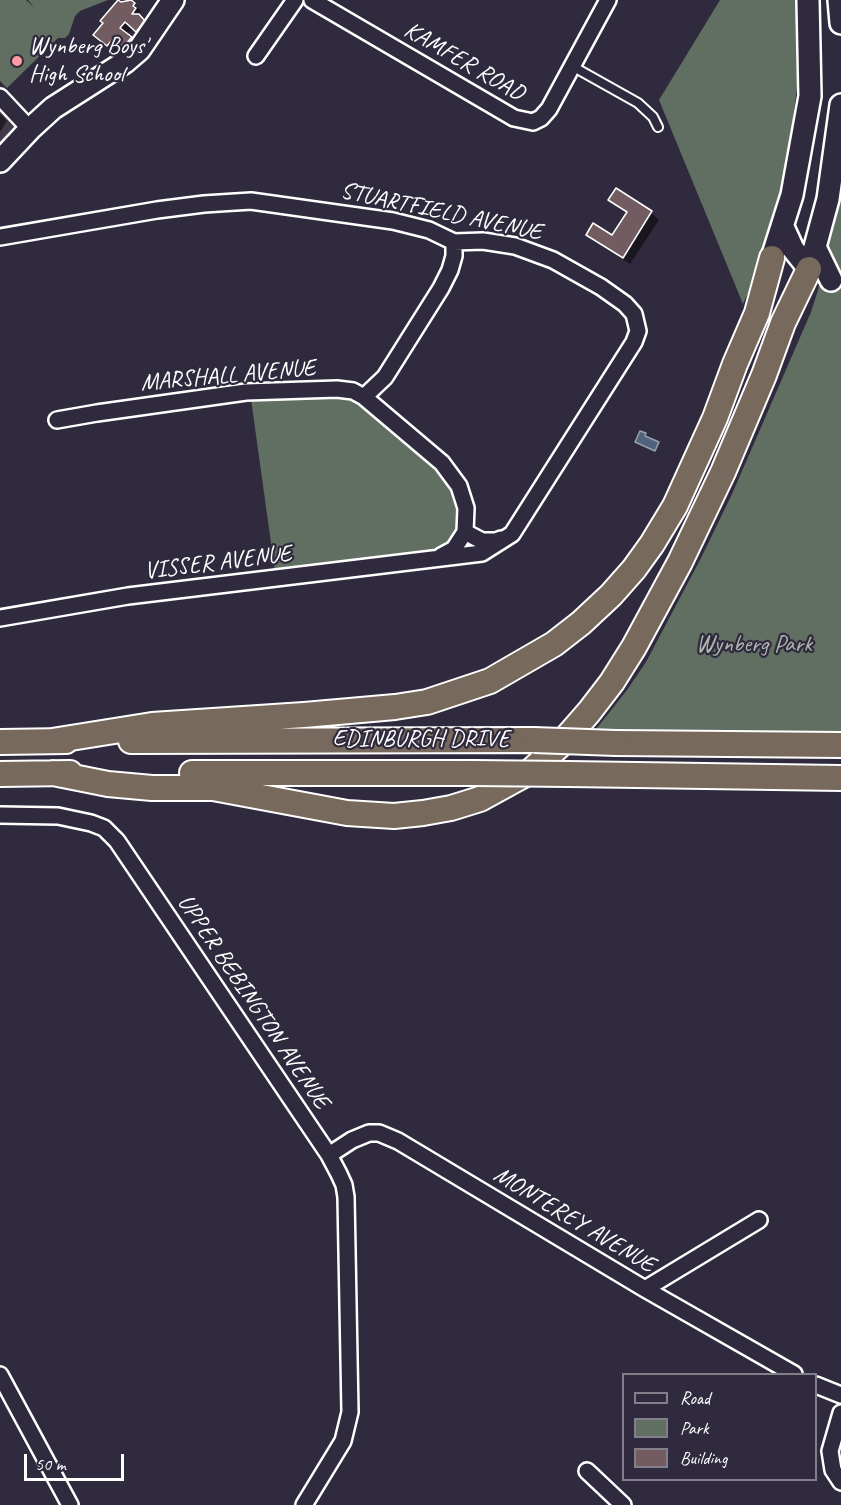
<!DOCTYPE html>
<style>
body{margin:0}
#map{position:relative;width:841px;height:1505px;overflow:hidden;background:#2f2a3d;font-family:Caveat,sans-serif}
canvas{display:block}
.legend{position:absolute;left:622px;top:1373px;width:195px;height:108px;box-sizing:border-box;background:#2f2a3d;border:2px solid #827f8b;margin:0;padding:8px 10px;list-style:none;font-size:18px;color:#fff}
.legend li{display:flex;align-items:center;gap:12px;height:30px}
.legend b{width:30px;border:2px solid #827f8b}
.scale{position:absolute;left:24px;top:1454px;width:100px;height:27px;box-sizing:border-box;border:3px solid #fff;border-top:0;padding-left:8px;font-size:18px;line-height:21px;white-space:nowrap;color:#fff;-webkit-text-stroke:4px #2f2a3d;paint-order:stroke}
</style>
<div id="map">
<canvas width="841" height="1505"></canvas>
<ul class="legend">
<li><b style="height:8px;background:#2f2a3d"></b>Road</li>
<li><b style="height:16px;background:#616e62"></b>Park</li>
<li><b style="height:16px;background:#735c61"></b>Building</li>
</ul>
<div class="scale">50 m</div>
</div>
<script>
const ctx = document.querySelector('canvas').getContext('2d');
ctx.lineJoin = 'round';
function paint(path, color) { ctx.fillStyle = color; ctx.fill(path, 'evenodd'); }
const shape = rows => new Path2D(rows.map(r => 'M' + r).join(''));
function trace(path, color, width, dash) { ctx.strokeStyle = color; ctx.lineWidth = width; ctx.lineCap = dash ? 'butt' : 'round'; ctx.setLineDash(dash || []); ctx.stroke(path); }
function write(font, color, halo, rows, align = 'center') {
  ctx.font = font + ' Caveat,sans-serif'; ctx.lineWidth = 4.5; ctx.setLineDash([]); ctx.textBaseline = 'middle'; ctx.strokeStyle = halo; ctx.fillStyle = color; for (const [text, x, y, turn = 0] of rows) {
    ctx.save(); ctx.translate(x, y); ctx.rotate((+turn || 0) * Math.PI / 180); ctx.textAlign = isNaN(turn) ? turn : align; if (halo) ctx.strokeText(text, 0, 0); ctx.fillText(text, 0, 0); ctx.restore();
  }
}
paint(shape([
 [0,105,18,123,0,143]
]), '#433948');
paint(shape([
 [0,0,26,0,34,7,28,0,108,0,80,11,75,16,69,34,65,38,58,38,7,88,0,81],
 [720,0,796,0,798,80,786,172,761,265,743,304,659,100],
 [841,190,841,733,593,733,627,690,646,662,701,558,732,494,811,312,818,290],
 [343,387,438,460,464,504,453,548,276,579,250,392]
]), '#616e62');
const water = shape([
 [640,431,646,433,645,436,659,442,655,451,635,442,640,431]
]);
paint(water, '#51637c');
trace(water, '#97a1b0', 1.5);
paint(shape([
 [125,0,128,3,129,0,141,11,140,13,142,16,140,19,151,30,144,38,133,28,127,35,138,45,131,53,121,45,114,52,102,42],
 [0,114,7,121,0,132],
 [616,190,651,212,659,220,630,264,595,242,588,235,613,237,628,213,610,199]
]), '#0007');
const building = shape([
 [118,0,121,2,131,0,135,3,133,6,136,8,132,14,139,14,145,21,136,32,125,22,120,28,132,37,123,47,113,39,107,46,93,35,103,23,100,21,118,0],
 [616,188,652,211,623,258,586,235,593,223,612,235,627,212,608,200,616,188]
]);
paint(building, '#735c61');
trace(building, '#fff', 1.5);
const service = shape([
 [572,66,638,103,653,117,658,127]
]);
const minor = shape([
 [312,0,514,118,533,122,541,118,549,109,608,0],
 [256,56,295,0],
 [0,97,30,129],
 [0,237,157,210,204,204,251,201,393,221,429,230,454,242,483,241,515,246,553,260,601,287,625,304,634,314,638,331,634,342,512,534,482,553,128,596,0,618],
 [364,397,442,463,459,486,466,508,465,532,454,549,441,556],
 [57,420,97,413,246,392,337,389,353,391,364,397,385,377,441,288,450,270,454,256,454,242],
 [465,532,482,541,496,541,501,539],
 [0,815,58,816,91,823,104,828,117,841,329,1155,339,1174,344,1185,346,1197,350,1412,343,1441,304,1505],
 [329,1155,352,1140,369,1133,379,1133,398,1141,645,1289,794,1374],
 [645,1289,759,1220],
 [0,1375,70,1505],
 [816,1385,841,1395],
 [841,1413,830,1451,833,1470,841,1482],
 [587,1471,623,1505]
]);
const secondary = shape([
 [839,0,841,23],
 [0,161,30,129,53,108,125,62,139,50,173,0],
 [783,227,793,249,809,269],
 [815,247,831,280],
 [772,258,792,195,810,96,808,0],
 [809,269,828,199,841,105]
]);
const trunk = shape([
 [52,741,152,725,304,715,395,707,427,702,490,681,554,644,581,623,611,595,634,569,652,544,675,506,715,418,735,364,757,313,772,258],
 [131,741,534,740],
 [0,742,66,741],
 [616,743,841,745],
 [53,773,108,784,152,788,213,788,347,813,394,816,423,813,451,808,480,799,531,771,561,744,589,712,612,682,634,647,680,562,723,472,764,375,783,323,809,269],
 [192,773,474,773],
 [0,774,70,773],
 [568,774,841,778]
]);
trace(service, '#fff', 12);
trace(minor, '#fff', 20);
trace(secondary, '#fff', 26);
trace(trunk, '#fff', 28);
trace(service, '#2f2a3d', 8);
trace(minor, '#2f2a3d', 15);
trace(secondary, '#2f2a3d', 21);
trace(trunk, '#77695c', 24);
const trunkBridge = shape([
 [534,740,616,743],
 [474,773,568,774]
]);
trace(trunkBridge, '#fff', 28, []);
trace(trunkBridge, '#77695c', 24);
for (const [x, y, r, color] of [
 [17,61,6,"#ff9aa2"]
]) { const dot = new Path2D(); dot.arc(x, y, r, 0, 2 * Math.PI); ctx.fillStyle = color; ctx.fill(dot); trace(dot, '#2f2a3d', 2); }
write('24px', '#fff', '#2f2a3d', [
 ["Wynberg Boys'",29,47],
 ["High School",29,75]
], 'left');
write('24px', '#fff', '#2f2a3d', [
 ["KAMFER ROAD",464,62,30],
 ["STUARTFIELD AVENUE",441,212,12],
 ["MARSHALL AVENUE",228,376,-5],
 ["VISSER AVENUE",218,563,-7],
 ["EDINBURGH DRIVE",421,740],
 ["UPPER BEBINGTON AVENUE",253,1002,56],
 ["MONTEREY AVENUE",574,1220,31]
]);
write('24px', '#b0b6b0', '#2f2a3d', [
 ["Wynberg Park",754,645]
]);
</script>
